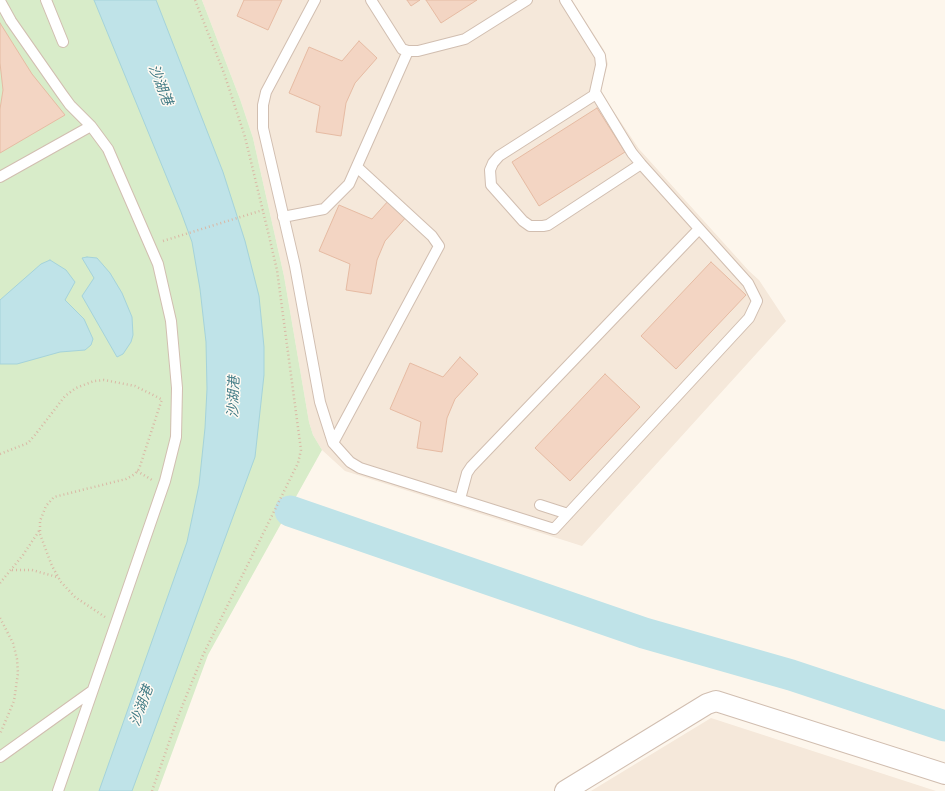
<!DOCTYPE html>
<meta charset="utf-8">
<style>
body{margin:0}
canvas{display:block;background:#fdf6ec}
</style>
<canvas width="945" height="791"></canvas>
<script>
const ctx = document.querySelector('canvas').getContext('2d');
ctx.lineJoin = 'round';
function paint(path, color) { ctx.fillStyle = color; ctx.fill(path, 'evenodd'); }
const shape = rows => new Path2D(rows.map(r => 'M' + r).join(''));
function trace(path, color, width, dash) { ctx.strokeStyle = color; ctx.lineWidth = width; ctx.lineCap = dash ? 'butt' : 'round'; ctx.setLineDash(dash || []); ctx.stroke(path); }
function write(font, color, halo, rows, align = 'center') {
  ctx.font = font + ' Arial,"Noto Sans SC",sans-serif'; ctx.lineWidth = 3; ctx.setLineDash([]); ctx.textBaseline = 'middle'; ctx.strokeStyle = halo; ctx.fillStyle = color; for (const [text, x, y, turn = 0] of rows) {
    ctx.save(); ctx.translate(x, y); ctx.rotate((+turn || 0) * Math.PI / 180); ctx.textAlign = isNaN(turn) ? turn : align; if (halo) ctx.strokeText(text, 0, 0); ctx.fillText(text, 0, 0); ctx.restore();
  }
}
paint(shape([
 [202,0,572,0,604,50,608,64,600,91,639,149,749,271,759,280,786,321,582,546,345,471,322,450,313,435,309,422,284,276,253,138,240,99],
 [711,718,936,791,591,791]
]), '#f5e8da');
paint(shape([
 [0,0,202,0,240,99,253,138,284,276,309,422,313,435,322,450,208,655,158,791,0,791]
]), '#d8ecc9');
const water = shape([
 [94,0,156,0,223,172,245,241,259,296,264,347,264,375,255,457,132,791,99,791,187,542,199,485,205,428,207,389,206,342,200,289,192,242,181,212,94,0],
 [87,257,97,258,110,273,122,293,132,317,133,335,131,342,123,354,117,357,82,296,94,278,82,258,87,257],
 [50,260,66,270,75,282,65,300,84,319,93,339,91,345,85,350,60,352,17,364,0,364,0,300,41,264,50,260]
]);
paint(water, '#bfe3e8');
trace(water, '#a5d3da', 1);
trace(shape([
 [290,511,644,633,791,675,945,726]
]), '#bfe3e8', 31);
const building = shape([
 [244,0,282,0,268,30,237,16,244,0],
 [407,0,420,0,411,6,407,0],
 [426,0,477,0,441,23,426,0],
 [0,23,32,74,65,115,0,153,0,109,3,90,0,63,0,23],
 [359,41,377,58,355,83,346,103,341,136,316,132,320,106,289,93,309,47,342,61,359,41],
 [597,108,625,152,539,206,512,162,597,108],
 [389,200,407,216,385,241,377,260,371,294,346,290,350,264,319,251,339,205,372,219,389,200],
 [711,262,746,295,676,369,641,336,711,262],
 [460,357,478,374,455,399,447,418,442,452,417,448,421,422,390,409,410,363,443,377,460,357],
 [605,374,640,407,570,481,535,448,605,374]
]);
paint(building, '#f3d5c3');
trace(building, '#e6bba3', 1);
const service = shape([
 [46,0,63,42],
 [315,0,266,92,263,105,263,128,295,266,320,402,333,443,350,462,360,468,554,529,749,318,757,301,748,283,641,164,632,153,595,92,601,65,600,56,565,0],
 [371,0,402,49,408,51,418,51,465,39,527,0],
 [0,1,11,21,62,94,70,105,91,126,108,149,158,264,171,321,177,388,176,437,165,481,58,791],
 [596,94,499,156,493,163,490,170,491,185,523,221,530,226,543,226,548,225,641,164],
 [0,177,91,126],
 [283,217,324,209,349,184,408,51],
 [333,443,439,246,432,236,357,167],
 [460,499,467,473,471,467,699,229],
 [540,505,568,514],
 [0,757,92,691]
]);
const minor = shape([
 [565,791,707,704,716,701,945,774]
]);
trace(service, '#d1beb0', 12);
trace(minor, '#d1beb0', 22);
trace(shape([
 [163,241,263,210],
 [0,454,28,443,35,435,65,396,76,388,94,381,104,380,135,386,163,400],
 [137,471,152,480],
 [12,570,32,570,57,577],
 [0,583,23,555,39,531],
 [105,617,75,597,61,582,52,566,40,534,40,521,46,506,54,497,126,479,135,474,139,469,162,399],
 [0,618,13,643,17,659,18,673,14,701,0,734],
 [152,791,179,714,203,655,298,463,301,450,277,270,269,236,245,137,224,73,195,0]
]), '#d9b8a5', 2.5, [1, 3]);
trace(service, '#fff', 10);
trace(minor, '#fff', 20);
write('italic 14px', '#437c86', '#fffaf3', [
 ["沙湖港",160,85,69],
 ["沙湖港",234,397,-88],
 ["沙湖港",142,706,-70]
]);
</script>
